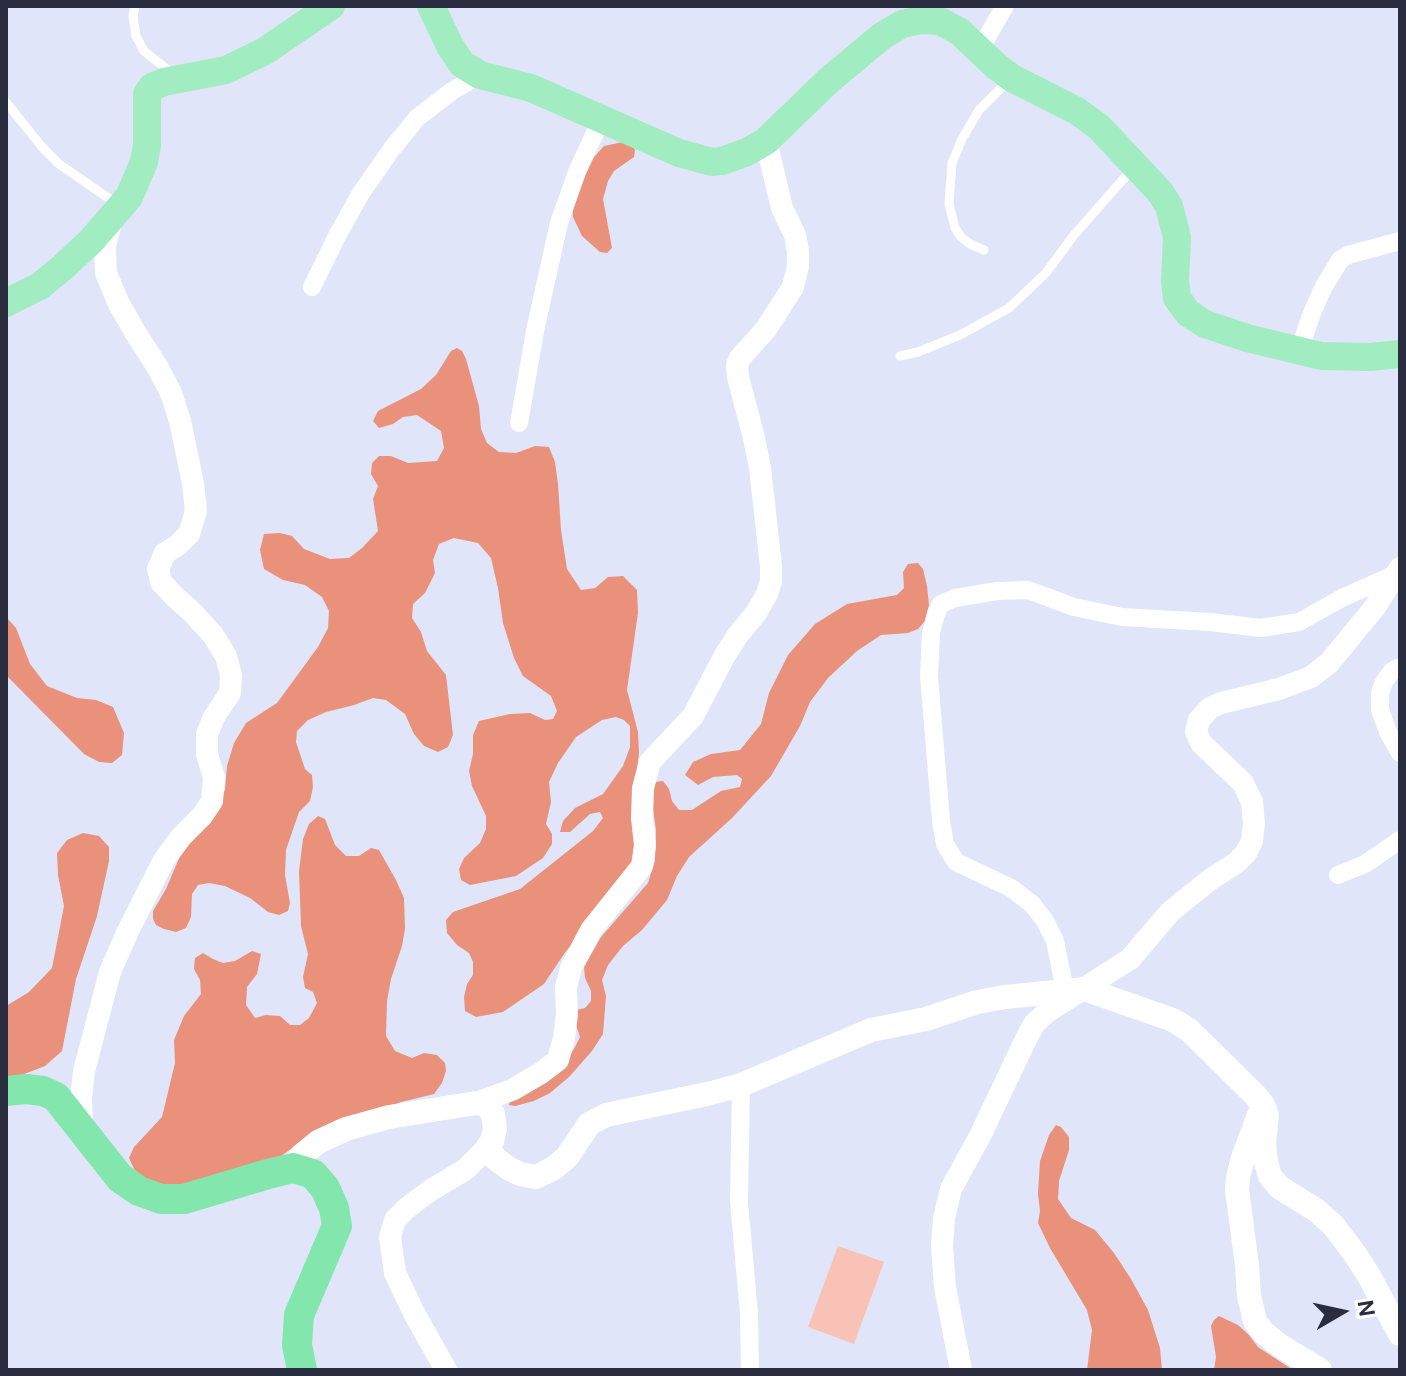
<!DOCTYPE html>
<style>
body{margin:0}
#map{position:relative;width:1406px;height:1376px;overflow:hidden;background:#e0e5f9;font-family:"DM Sans",sans-serif}
canvas{display:block}
.frame{position:absolute;inset:0;border:8px solid #292d3f;pointer-events:none}
.north{position:absolute;left:1302px;top:1272px;width:80px;height:80px;-webkit-text-stroke:6px #fff;paint-order:stroke;rotate:81deg;font-size:22px;font-weight:700;line-height:32px;text-align:center;color:#292d3f}
.north::after{content:'';display:block;margin:auto;width:28px;height:36px;background:#292d3f;clip-path:polygon(50% 0,100% 100%,50% 72%,0 100%)}
</style>
<div id="map">
<canvas width="1406" height="1376"></canvas>
<div class="frame"></div>
<div class="north">N</div>
</div>
<script>
const ctx = document.querySelector('canvas').getContext('2d');
ctx.lineJoin = 'round';
function paint(path, color) { ctx.fillStyle = color; ctx.fill(path, 'evenodd'); }
const shape = rows => new Path2D(rows.map(r => 'M' + r).join(''));
function trace(path, color, width, dash) { ctx.strokeStyle = color; ctx.lineWidth = width; ctx.lineCap = dash ? 'butt' : 'round'; ctx.setLineDash(dash || []); ctx.stroke(path); }
paint(shape([
 [838,1246,884,1262,854,1344,808,1327]
]), '#f8c3b6');
paint(shape([
 [623,142,632,144,635,150,634,157,614,171,608,181,603,199,612,248,607,253,600,252,582,236,573,217,572,207,578,185,594,157,604,146],
 [457,348,462,351,466,359,479,406,481,429,487,443,499,452,516,453,535,446,549,447,555,462,558,484,561,530,567,569,581,590,595,588,608,577,623,576,637,590,638,613,627,690,638,732,639,752,634,797,635,853,632,866,564,954,544,984,503,1012,476,1017,465,1011,464,997,467,984,473,975,473,962,469,953,457,945,447,933,446,920,453,912,520,889,593,831,603,818,600,812,590,814,570,832,560,832,563,821,575,808,603,794,623,766,630,747,630,726,624,720,616,717,602,720,576,737,558,763,549,782,551,802,546,824,552,834,552,844,543,858,516,876,470,885,461,880,459,869,464,858,480,843,486,829,486,816,472,786,469,771,473,754,473,735,479,721,510,714,530,713,545,720,553,719,557,711,551,696,523,676,514,658,503,623,498,588,491,558,478,543,454,538,439,544,433,560,435,573,425,593,413,604,412,618,421,632,427,651,446,675,453,735,448,747,438,752,424,746,414,734,405,714,386,700,373,698,354,705,326,712,308,720,297,731,296,742,305,769,312,775,313,787,310,801,299,812,286,850,285,875,290,903,288,911,279,915,268,912,250,898,225,886,209,883,198,885,192,894,191,917,186,928,176,932,164,929,156,925,153,919,153,911,166,889,180,856,217,808,225,790,227,766,234,743,246,723,277,703,318,647,328,628,329,611,322,597,305,585,283,580,264,569,260,550,264,534,280,533,292,536,304,549,330,559,349,558,362,548,378,531,373,499,378,486,371,474,372,463,379,456,391,456,408,463,437,461,444,448,441,431,417,415,403,417,393,424,379,428,373,421,378,411,421,389,436,375,451,351],
 [918,563,923,569,927,586,929,605,925,621,918,629,908,633,881,635,857,651,828,678,810,702,800,726,771,776,732,818,689,857,677,876,667,900,642,930,623,946,608,965,602,980,606,996,603,1034,592,1051,569,1077,550,1093,534,1101,515,1106,509,1105,510,1100,565,1064,575,1047,580,1037,574,1019,576,1010,585,1008,591,1001,591,991,585,978,584,967,601,937,648,883,655,861,656,830,652,802,655,782,663,781,669,789,672,801,679,810,692,810,721,791,740,787,742,779,737,775,713,777,698,785,685,775,693,762,711,754,740,750,761,724,769,693,788,655,815,624,847,604,897,595,904,588,903,572,908,564],
 [6,617,16,628,30,664,47,686,77,698,96,700,113,707,124,733,122,755,112,763,99,762,84,754,7,676],
 [318,816,325,819,335,845,346,856,359,856,371,848,379,850,396,880,404,898,405,929,402,946,391,979,387,1001,386,1036,395,1051,412,1058,424,1053,437,1055,445,1063,446,1071,442,1083,434,1094,401,1102,298,1144,281,1156,192,1187,148,1183,136,1173,129,1158,134,1147,162,1117,175,1063,174,1040,184,1016,201,994,200,980,194,969,195,958,203,953,213,959,223,963,235,961,252,951,261,954,257,974,247,987,246,1005,255,1018,266,1015,280,1016,290,1025,300,1025,309,1018,317,1003,313,992,305,988,303,977,308,954,301,926,299,871,303,839,309,824],
 [83,833,99,836,109,847,109,861,97,916,76,979,62,1051,45,1066,6,1081,6,1006,29,992,52,968,64,906,58,875,57,853,67,840],
 [1056,1125,1061,1127,1069,1137,1069,1150,1059,1181,1058,1199,1071,1218,1095,1230,1114,1253,1131,1279,1148,1310,1160,1348,1162,1370,1087,1370,1092,1330,1087,1310,1050,1248,1038,1223,1040,1211,1038,1194,1040,1161,1049,1135],
 [1219,1316,1238,1325,1249,1335,1258,1347,1293,1370,1214,1370,1216,1357,1211,1326,1214,1320]
]), '#e9917a');
trace(shape([
 [135,6,133,16,136,36,144,51,173,74],
 [6,102,42,147,59,164,117,204],
 [984,250,970,244,961,237,955,228,949,204,952,163,962,139,979,110,1009,80],
 [900,356,918,352,960,335,1009,308,1046,273,1074,235,1134,167]
]), '#fff', 9);
trace(shape([
 [980,49,1005,6],
 [312,287,337,236,361,193,391,150,417,118,452,91,480,75],
 [1299,351,1312,313,1323,288,1340,260,1348,255,1400,241],
 [519,423,536,326,559,223,577,172,601,120],
 [1400,667,1392,671,1384,682,1380,693,1380,710,1388,732,1400,753],
 [1338,875,1365,864,1400,840],
 [1065,990,1055,941,1045,921,1032,904,1011,888,956,862,945,844,941,821,929,676,931,633,936,614,941,604,955,598,997,591,1028,590,1074,607,1122,617,1210,622,1261,628,1299,622,1342,598,1398,573],
 [741,1085,739,1202,749,1313,750,1370]
]), '#fff', 18);
trace(shape([
 [476,1103,512,1090,541,1073,558,1060,564,1038,567,1014,566,987,571,968,591,930,642,866,645,845,642,818,643,788,650,762,693,716,725,655,738,635,756,613,767,594,771,581,771,566,760,468,754,438,738,377,737,365,740,358,766,329,793,287,798,266,798,251,795,235,782,208,766,141],
 [82,1132,81,1098,84,1071,110,972,128,931,164,860,181,837,202,816,212,801,214,777,207,755,207,734,214,717,230,693,231,675,226,656,213,635,193,613,173,595,161,582,158,569,165,553,178,545,189,534,196,511,193,483,180,421,171,393,158,368,135,332,118,302,106,273,105,247,112,218],
 [446,1370,414,1313,395,1273,390,1237,395,1220,408,1207,431,1190,466,1169,487,1148],
 [961,1370,945,1287,942,1246,944,1218,951,1189,980,1136,1026,1039,1034,1024,1047,1012,1130,959,1170,912,1211,879,1236,863,1246,853,1252,841,1254,824,1252,802,1243,783,1201,743,1196,731,1199,720,1210,708,1221,703,1279,689,1311,677,1329,663,1375,607,1400,568]
]), '#fff', 22);
trace(shape([
 [1259,1115,1243,1158,1238,1177,1237,1190,1247,1265,1249,1296,1255,1321,1263,1332,1279,1345,1320,1370],
 [293,1168,302,1155,318,1142,346,1129,389,1117,476,1103,487,1105,493,1114,495,1129,492,1141,487,1148,496,1159,508,1168,520,1174,536,1177,554,1168,567,1157,589,1124,606,1115,707,1094,741,1085,871,1030,926,1019,977,1002,1005,997,1084,989,1173,1020,1189,1030,1255,1095,1263,1105,1267,1115,1264,1144,1266,1162,1270,1176,1279,1187,1316,1210,1333,1225,1355,1254,1369,1276,1400,1334]
]), '#fff', 24);
trace(shape([
 [431,6,450,46,462,64,480,75,531,88,679,153,712,162,722,161,747,152,766,141,828,81,882,36,902,24,921,20,940,21,960,32,996,66,1012,78,1077,111,1099,127,1160,192,1169,206,1177,237,1175,281,1177,298,1188,313,1205,324,1247,338,1321,356,1370,357,1400,354],
 [6,303,40,286,63,267,91,241,129,197,144,162,147,145,147,94,152,87,164,82,226,70,265,51,331,6]
]), '#a2ecc1', 28);
trace(shape([
 [6,1091,26,1089,43,1091,56,1097,120,1178,139,1191,161,1199,184,1199,268,1174,293,1168,313,1174,325,1188,334,1208,337,1226,299,1315,297,1345,302,1370]
]), '#83e6ac', 30);
</script>
